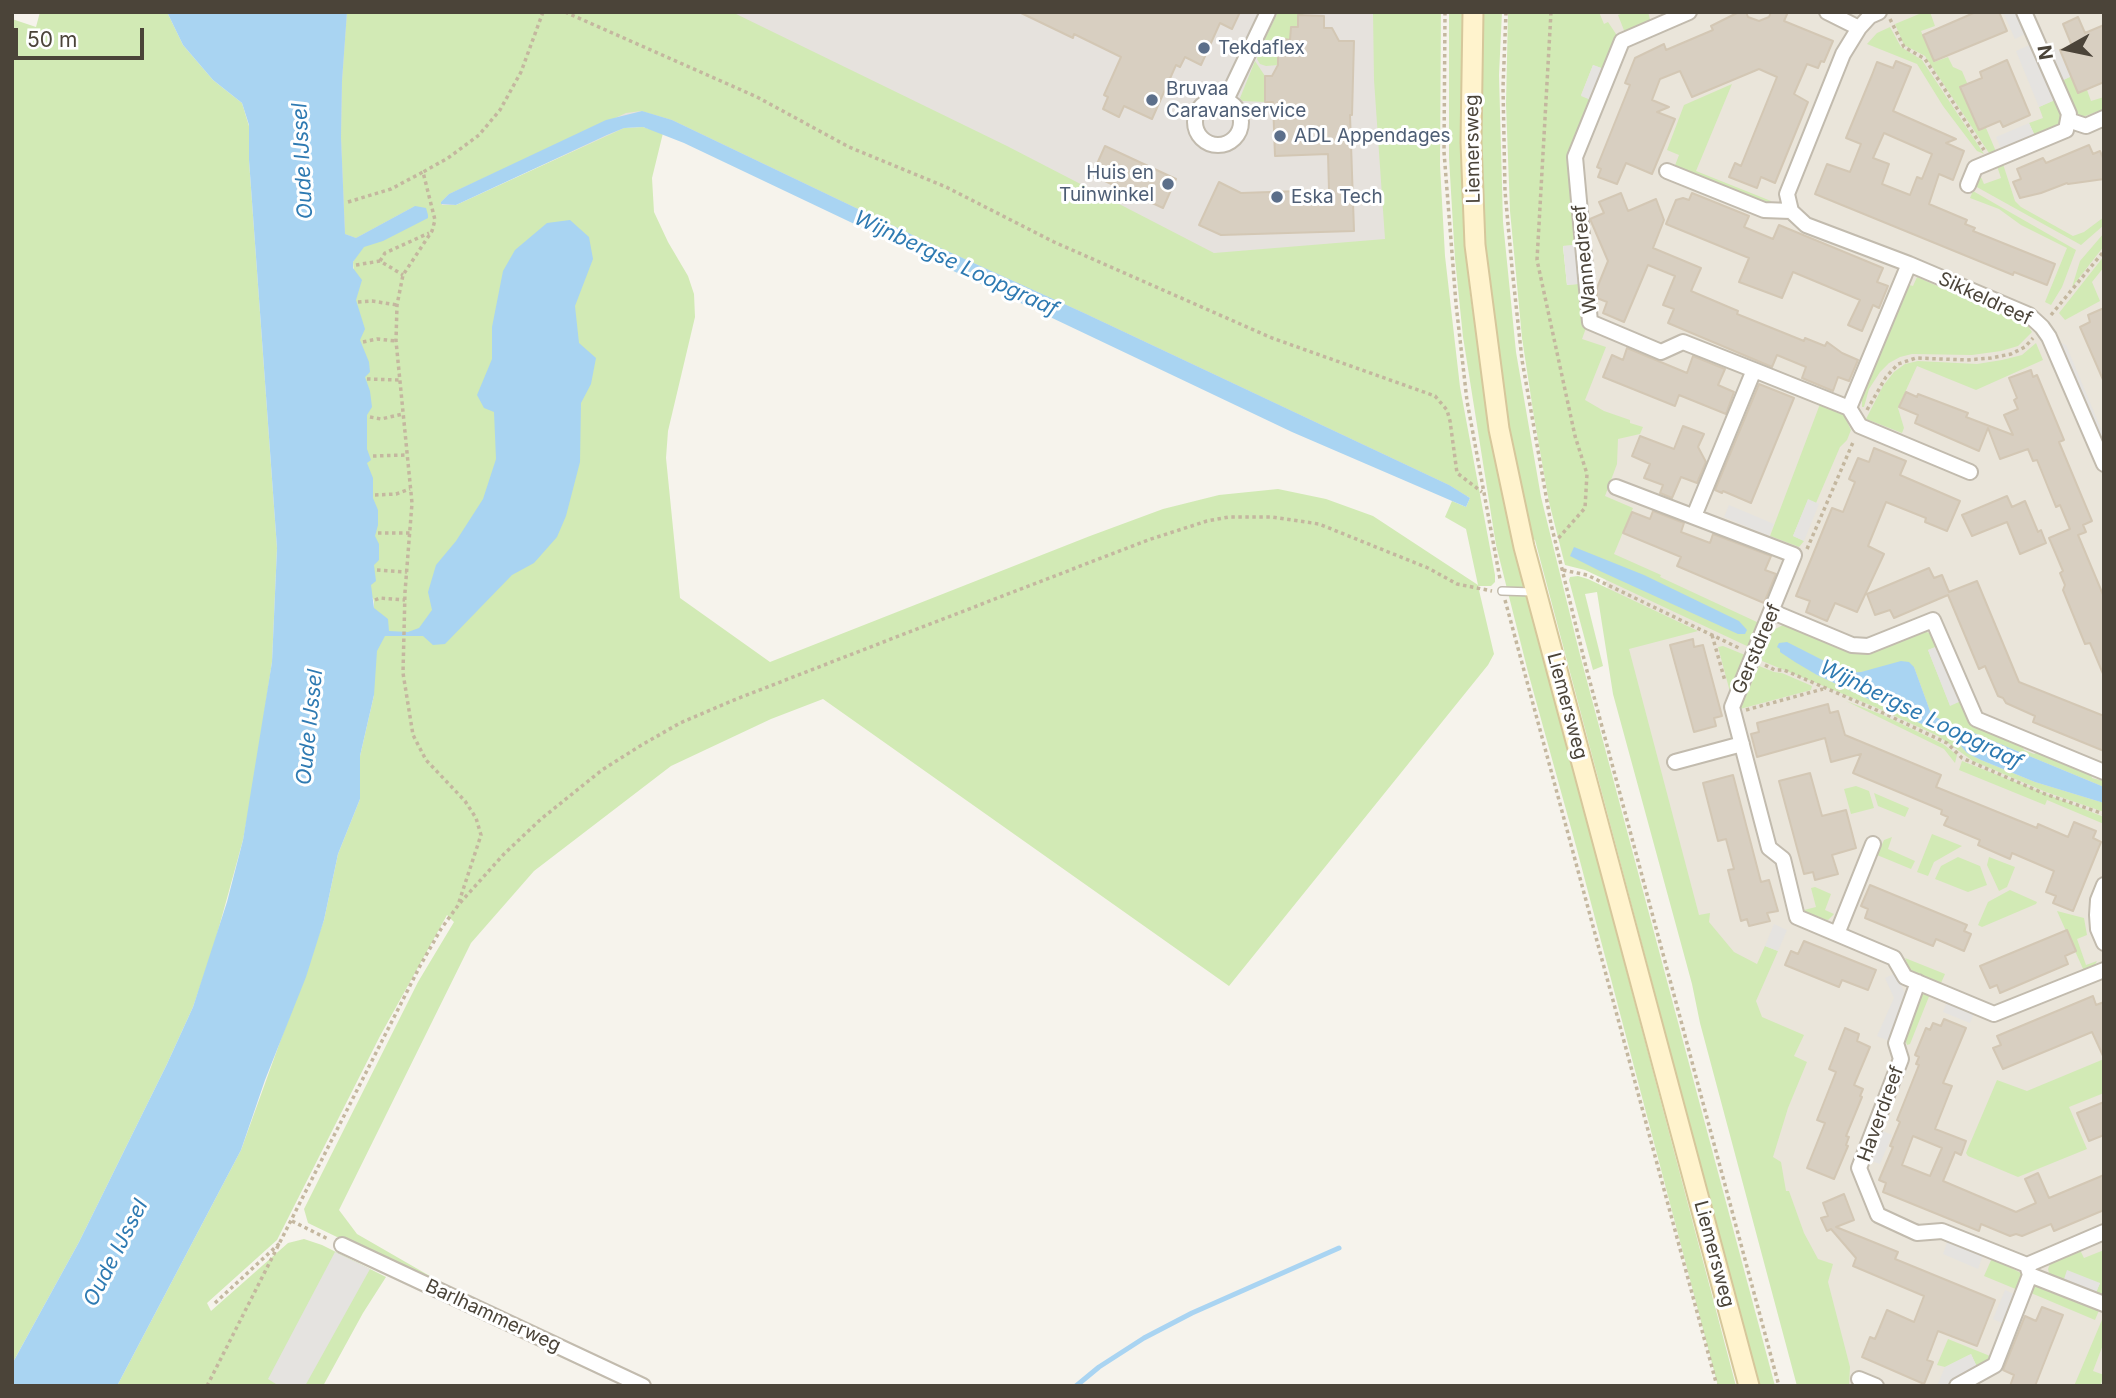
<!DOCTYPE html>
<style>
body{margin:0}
#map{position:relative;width:2116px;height:1398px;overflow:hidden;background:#f6f3ec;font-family:Inter,sans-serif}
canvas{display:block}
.frame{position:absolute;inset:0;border:14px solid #4b4439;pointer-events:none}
.north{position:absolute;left:2032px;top:14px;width:70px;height:70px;-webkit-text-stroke:5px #fff;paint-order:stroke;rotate:261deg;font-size:19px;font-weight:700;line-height:28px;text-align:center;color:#4b4439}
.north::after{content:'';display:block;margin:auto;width:24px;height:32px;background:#4b4439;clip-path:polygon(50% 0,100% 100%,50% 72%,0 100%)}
.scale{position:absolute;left:14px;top:28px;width:130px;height:32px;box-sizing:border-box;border:4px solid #4b4439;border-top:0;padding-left:9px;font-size:21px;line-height:24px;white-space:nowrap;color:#4b4439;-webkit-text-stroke:5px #fff;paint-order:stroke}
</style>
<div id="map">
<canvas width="2116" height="1398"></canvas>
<div class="frame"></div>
<div class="north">N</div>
<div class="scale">50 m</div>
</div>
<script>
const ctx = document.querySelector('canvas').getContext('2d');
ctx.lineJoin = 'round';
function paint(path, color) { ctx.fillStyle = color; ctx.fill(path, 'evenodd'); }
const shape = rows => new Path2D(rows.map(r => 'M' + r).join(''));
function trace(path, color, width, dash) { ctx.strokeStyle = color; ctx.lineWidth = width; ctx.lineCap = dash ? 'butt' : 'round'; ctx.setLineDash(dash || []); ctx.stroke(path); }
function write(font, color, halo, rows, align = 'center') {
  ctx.font = font + ' Inter,sans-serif'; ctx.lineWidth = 6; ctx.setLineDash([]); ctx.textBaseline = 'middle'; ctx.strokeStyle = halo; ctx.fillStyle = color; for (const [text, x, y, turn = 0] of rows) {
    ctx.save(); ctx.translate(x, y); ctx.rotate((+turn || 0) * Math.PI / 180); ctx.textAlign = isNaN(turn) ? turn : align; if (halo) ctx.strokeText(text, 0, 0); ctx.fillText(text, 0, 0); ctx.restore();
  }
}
paint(shape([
 [1541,12,2104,12,2104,1386,1831,1386,1620,652,1592,511]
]), '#eae5da');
paint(shape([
 [296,12,1430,12,1431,207,1468,503,646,119,308,269]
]), '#e6e2dd');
paint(shape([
 [40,12,167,12,183,45,213,80,242,103,249,126,249,160,277,548,272,662,255,776,243,840,213,949,193,1007,167,1064,79,1242,12,1364,12,19,36,27],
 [347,12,732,12,1007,146,1214,253,1385,239,1374,80,1373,12,1441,12,1440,165,1445,256,1460,387,1495,575,1495,582,1491,586,1478,586,1494,654,1488,665,1229,986,823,699,771,719,671,766,534,871,471,943,339,1210,357,1234,494,1313,308,1223,304,1209,418,982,454,922,447,915,380,1036,277,1240,207,1303,211,1311,288,1243,304,1239,322,1245,386,1277,363,1313,323,1386,117,1386,241,1150,324,920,338,854,360,799,360,756,374,695,374,602,373,598,368,596,375,530,363,465,367,453,367,415,365,377,358,350,360,340,354,307,356,300,353,262,361,247,415,206,356,238,345,234,341,137,342,81],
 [641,111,672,120,925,241,1084,313,1449,485,1470,498,1466,507,1452,501,1445,517,1466,529,1478,585,1373,516,1326,499,1278,489,1219,495,1163,509,1090,536,770,662,680,598,666,458,668,431,695,317,694,294,688,276,668,242,654,212,652,178,663,133,643,127,624,128,456,205,442,205,441,202,449,194,626,113],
 [1278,12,1304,12,1303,15,1298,15,1298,27,1291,27,1290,40,1284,40,1284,52,1278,52,1278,65,1266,66,1260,64,1257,59,1259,51],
 [1449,12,1463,12,1461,134,1464,219,1470,294,1495,457,1540,644,1736,1386,1718,1386,1576,846,1528,672,1496,545,1463,337,1455,259,1449,158],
 [1481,12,1502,12,1499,75,1503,222,1516,352,1541,497,1579,651,1775,1386,1759,1386,1535,540,1531,538,1514,455,1495,336,1486,249,1479,82],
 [1508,12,1599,12,1604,24,1608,22,1618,37,1604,69,1593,65,1581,95,1591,100,1568,155,1574,180,1570,186,1575,245,1563,246,1567,285,1578,284,1582,326,1586,328,1582,339,1606,347,1585,400,1604,411,1630,420,1630,423,1643,427,1640,434,1618,439,1617,464,1605,496,1633,508,1614,554,1661,575,1660,577,1759,623,1749,647,1585,570,1565,565,1549,502,1534,417,1522,338,1515,263,1510,211,1506,104],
 [1626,12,1648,12,1651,23,1625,33,1618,15],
 [1924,12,1930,12,1935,26,1921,31,1934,62,1948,57,1953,67,1962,71,1997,154,1991,156,1925,56,1904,45,1895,24],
 [1890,27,1901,47,1922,60,1984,154,1977,151,1943,106,1917,64,1867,44,1877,33],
 [1255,61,1265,76,1265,102,1242,101,1240,98],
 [2072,76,2087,90,2091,101,2104,97,2104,109,2080,118,2075,117,2061,81],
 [1732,84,1696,171,1771,201,1768,204,1761,204,1674,168,1679,155,1667,150,1684,105],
 [2057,99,2063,115,2059,126,2035,136,2029,123,2043,118,2039,107],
 [2003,164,2015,201,2021,207,2073,236,2084,232,2104,217,2104,225,2081,245,1975,186,1981,177,1984,184,2001,178,1997,166],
 [1973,191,2076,250,2062,287,2051,305,2045,302,2067,248,2021,225,1999,209,1970,198],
 [2104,233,2104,246,2072,287,2080,261],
 [2104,256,2104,267,2092,282,2100,301,2065,320,2059,313],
 [1917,277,2028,326,2032,332,2018,346,2001,351,1972,355,1912,354,1900,357,1889,363,1880,372,1869,389,1864,407,1862,407,1862,392,1906,284,1913,286],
 [2036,343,2043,360,1976,390,1917,366,1898,408,1904,428,1902,433,1866,419,1883,386,1894,372,1905,364,1918,361,1977,364,2002,360,2022,355],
 [1820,404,1844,415,1851,430,1847,440,1840,447,1816,503,1808,500,1793,536,1804,541,1799,547,1770,536],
 [1578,576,1588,579,1698,631,1629,649,1699,915,1710,913,1709,922,1734,952,1757,964,1765,946,1778,951,1756,1001,1762,1017,1804,1035,1794,1056,1807,1062,1788,1108,1773,1157,1781,1162,1786,1191,1789,1191,1804,1233,1818,1259,1833,1264,1828,1282,1850,1367,1849,1386,1797,1386,1700,1023,1692,984,1613,694,1597,592,1585,594,1603,666,1593,670,1569,580,1570,577],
 [1783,625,1789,625,1857,652,1865,652,1921,630,1932,634,1938,646,1928,650,1950,705,1961,701,1971,725,2022,745,2024,750,2034,754,2038,752,2091,774,2092,778,2104,781,2104,787,1935,717,1930,711,1914,667,1848,673,1787,643,1780,648,1817,675,1956,740,1967,753,1981,760,2035,782,2104,803,2104,812,2046,792,1973,761,1938,736,1875,707,1762,661,1760,658,1771,631],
 [1723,646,1750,657,1736,691,1730,692,1718,647],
 [1759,666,1774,672,1782,673,1812,686,1811,690,1740,709],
 [1846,701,1883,715,1943,744,1957,755,1955,763,1944,749],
 [1962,761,2104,817,2104,824,2047,800,2045,805,1959,770],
 [1856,786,1869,791,1874,808,1851,814,1844,789],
 [1874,793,1909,808,1905,817,1878,806],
 [1932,834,1962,846,1934,862,1928,876,1917,872],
 [1892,837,1888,849,1915,861,1911,869,1877,855,1884,840],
 [1958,857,1980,866,1987,885,1968,892,1935,879,1941,866],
 [1989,857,2015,867,2007,887,1999,891,1987,865],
 [1815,887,1831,894,1825,910,1834,914,1828,920,1810,916,1804,910,1816,907,1811,888],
 [2010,890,2037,902,2036,904,1982,927,1978,925,1988,902],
 [2057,911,2084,918,2087,935,2077,939,2086,965,2097,961,2093,968,2084,971],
 [1905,958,1945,974,1941,983,1910,970],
 [1925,993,1930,994,1910,1044,1907,1045,1904,1037,1920,996],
 [2104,1059,2104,1093,2069,1107,2087,1149,2018,1177,1968,1156,1966,1153,1997,1080,2027,1091],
 [2079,1248,2084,1258,2104,1250,2104,1298,2095,1295,2100,1283,2063,1282,2050,1277,2048,1269,2052,1259],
 [1992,1258,2021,1273,2022,1277,2018,1290,1984,1276],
 [2036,1281,2100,1308,2095,1320,2031,1293],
 [2104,1315,2104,1342,2093,1371,2104,1375,2101,1384,2074,1386],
 [1948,1339,1990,1356,1988,1361,1977,1367,1971,1354,1945,1367,1937,1365]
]), '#d2eab5');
paint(shape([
 [2003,12,2018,12,2027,33,2015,39],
 [2032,44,2055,100,2039,107,2016,51],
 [2053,48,2061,51,2072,76,2061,81,2047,50],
 [1593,65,1604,69,1591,100,1581,96],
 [2029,123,2035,136,2002,151,1996,137],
 [1575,245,1578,284,1567,285,1563,246],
 [2059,342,2066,345,2104,436,2104,450],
 [1808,499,1819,504,1804,541,1793,536],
 [1729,505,1774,524,1769,536,1724,517],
 [1938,646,1961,701,1950,706,1928,650],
 [1774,924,1787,930,1778,951,1765,946],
 [1896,973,1907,999,1889,1041,1877,1036,1894,998,1885,978],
 [1948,999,1975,1011,1970,1023,1943,1012],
 [1880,1130,1892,1135,1880,1164,1868,1160],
 [1948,1240,1983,1255,1978,1269,1943,1254],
 [335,1252,370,1269,305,1386,279,1386,268,1379],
 [2067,1270,2100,1283,2095,1295,2063,1282],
 [2005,1290,2016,1295,2004,1324,1993,1319],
 [1971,1354,1977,1367,1956,1377,1952,1386,1937,1386,1945,1367]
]), '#e5e3e0');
paint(shape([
 [167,12,347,12,342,81,341,137,345,234,356,238,415,206,426,208,428,215,428,218,383,241,364,247,353,262,353,268,362,280,356,300,365,329,360,340,369,362,370,372,365,377,370,391,372,407,367,415,367,449,371,460,367,463,373,478,373,498,378,510,378,525,375,536,379,544,379,560,374,565,376,581,371,585,374,608,388,619,389,631,408,632,419,628,432,610,428,592,436,565,456,541,483,499,496,459,494,412,484,408,477,395,492,359,492,327,503,271,515,250,547,223,570,220,589,237,593,259,575,306,579,343,596,358,591,384,581,403,580,462,566,516,557,537,534,563,512,575,445,644,433,645,423,636,385,636,377,651,374,695,360,756,360,799,338,854,324,920,306,977,265,1080,241,1150,117,1386,12,1386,12,1364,79,1242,167,1064,193,1007,227,902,243,840,272,662,277,548,249,160,249,125,242,103,213,80,183,45],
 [642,111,672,120,925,241,1084,313,1449,485,1470,498,1466,507,1292,432,684,143,643,127,624,128,607,135,456,205,441,204,441,202,449,194,606,120],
 [1574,547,1644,575,1739,621,1747,630,1745,634,1738,634,1602,572,1570,556],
 [1787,642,1848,673,1861,672,1901,661,1909,662,1914,667,1930,711,1935,717,2104,787,2104,803,2035,782,1981,760,1967,753,1956,740,1817,675,1795,662,1780,652,1780,649,1777,647,1779,643]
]), '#a9d4f2');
trace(shape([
 [1076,1386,1099,1367,1144,1338,1192,1313,1339,1248]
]), '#a9d4f2', 5);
const building = shape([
 [1019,12,1240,12,1232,29,1220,23,1201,65,1185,57,1180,67,1176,65,1152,119,1124,106,1119,117,1103,109,1108,97,1104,95,1121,57,1074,34,1073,38,1019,12],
 [1739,12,1746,12,1748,17,1759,21,1769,17,1771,12,1788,12,1784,21,1833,41,1824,62,1821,61,1818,68,1807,64,1794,94,1808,102,1775,183,1761,177,1757,188,1729,177,1735,163,1741,166,1777,77,1759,69,1692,97,1680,71,1660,79,1652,100,1669,107,1657,112,1675,119,1652,174,1626,163,1617,184,1598,177,1601,169,1597,167,1630,85,1625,83,1635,58,1664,44,1666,50,1713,30,1711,26,1739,12],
 [1976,12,1999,12,2007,31,1934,61,1923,35,1976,12],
 [1298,15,1324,16,1324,28,1332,28,1339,41,1354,41,1352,115,1350,115,1354,231,1221,235,1199,225,1219,182,1241,193,1329,190,1328,154,1275,156,1273,102,1265,102,1265,76,1272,76,1278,65,1278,52,1284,52,1284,39,1290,40,1291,27,1298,27,1298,15],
 [2078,17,2085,33,2104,25,2104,82,2078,93,2060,50,2072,46,2063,24,2078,17],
 [2007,60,2030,115,2003,127,2000,121,1979,130,1960,87,1982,78,1980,72,2007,60],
 [1896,61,1911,67,1893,111,1956,139,1946,143,1964,151,1953,180,1939,174,1929,204,1967,220,1965,224,1975,228,1973,231,2055,264,2047,285,2014,272,2013,275,1815,194,1827,164,1850,172,1861,144,1846,138,1872,75,1877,62,1893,68,1896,61],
 [1884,133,1932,154,1922,179,1917,177,1910,195,1882,184,1889,164,1873,158,1884,133],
 [2089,145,2093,154,2100,151,2104,160,2104,179,2068,184,2067,183,2041,193,2020,198,2013,182,2021,179,2017,169,2043,158,2046,163,2089,145],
 [1105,146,1176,179,1163,208,1092,175,1105,146],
 [1621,193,1628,211,1656,199,1664,220,1653,248,1701,268,1691,291,1738,311,1737,314,1804,341,1805,338,1825,346,1827,342,1842,353,1858,360,1849,381,1838,377,1833,391,1802,378,1806,367,1777,355,1772,367,1668,323,1674,309,1663,305,1675,276,1648,265,1624,322,1603,313,1607,302,1597,298,1597,288,1608,261,1590,219,1604,213,1599,202,1621,193],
 [1692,193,1749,216,1744,227,1773,239,1779,225,1883,268,1877,282,1888,286,1879,308,1873,305,1862,331,1848,325,1860,300,1793,272,1782,298,1739,282,1749,258,1666,224,1676,200,1683,198,1689,200,1692,193],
 [2104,308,2104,382,2080,327,2090,322,2088,315,2104,308],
 [1627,348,1687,373,1693,356,1725,369,1718,385,1734,392,1726,414,1679,395,1675,406,1603,377,1612,355,1623,360,1627,348],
 [2031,370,2033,377,2037,375,2064,440,2059,442,2092,521,2083,525,2086,532,2078,535,2104,597,2104,676,2090,643,2085,644,2063,590,2065,585,2060,573,2063,571,2049,538,2070,529,2060,505,2056,507,2037,460,2033,461,2028,449,2000,459,1988,428,1979,451,1915,423,1918,415,1899,407,1906,392,1917,397,1918,394,1968,413,1966,417,2013,435,2004,415,2018,409,2014,400,2017,398,2009,378,2031,370],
 [1759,384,1794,398,1751,503,1723,491,1722,493,1715,490,1759,384],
 [1683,426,1704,434,1698,447,1706,462,1697,483,1681,477,1672,498,1660,493,1663,485,1644,478,1650,464,1632,456,1640,436,1674,449,1683,426],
 [1874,448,1906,461,1900,475,1960,501,1947,531,1925,522,1926,518,1886,502,1868,546,1884,554,1857,612,1835,603,1827,621,1806,612,1810,601,1796,596,1832,508,1843,512,1855,482,1849,479,1858,458,1869,462,1874,448],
 [2007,496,2012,507,2025,501,2038,532,2041,530,2046,543,2020,554,2007,522,1972,536,1962,515,2007,496],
 [1653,511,1684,523,1681,532,1710,543,1713,534,1771,556,1765,570,1776,574,1764,603,1677,566,1681,557,1623,533,1632,512,1650,519,1653,511],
 [1929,568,1934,578,1942,575,1949,592,1977,581,2019,682,2104,716,2104,751,2033,722,2035,716,2006,703,2003,698,1998,696,1985,666,1979,669,1948,595,1894,618,1890,610,1875,615,1867,594,1929,568],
 [1693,639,1694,647,1703,645,1722,716,1714,718,1716,726,1694,732,1670,645,1693,639],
 [1828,704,1830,713,1838,711,1845,735,1941,775,1936,787,2037,828,2038,824,2068,837,2074,822,2096,831,2093,838,2101,842,2073,911,2053,903,2056,896,2046,892,2054,871,2012,853,2010,859,1978,845,1980,840,1944,825,1948,817,1941,814,1942,810,1853,773,1861,754,1831,762,1825,738,1757,757,1751,734,1759,732,1757,723,1828,704],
 [1810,773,1822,816,1846,810,1856,848,1832,855,1838,874,1815,880,1813,872,1804,874,1779,781,1810,773],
 [1733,775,1761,882,1769,880,1778,911,1767,913,1770,921,1749,926,1747,919,1741,921,1728,870,1734,869,1726,839,1718,841,1703,783,1733,775],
 [1870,885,1967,925,1964,931,1971,934,1964,951,1936,939,1933,946,1865,918,1868,909,1861,906,1870,885],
 [2067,930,2076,951,2065,956,2068,964,2000,993,1997,985,1990,988,1980,966,2067,930],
 [1804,941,1876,970,1868,990,1842,980,1839,987,1785,965,1791,951,1798,954,1804,941],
 [2093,996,2096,1005,2104,1002,2104,1058,2092,1032,2003,1069,1993,1048,2001,1045,1997,1036,2093,996],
 [1944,1019,1966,1028,1943,1083,1952,1086,1935,1129,1966,1141,1961,1155,1955,1152,1943,1181,2016,1212,2036,1203,2025,1179,2038,1173,2049,1198,2104,1175,2104,1210,2054,1231,2051,1224,2022,1236,2016,1234,2010,1236,1981,1224,1979,1231,1883,1192,1886,1183,1879,1180,1893,1147,1890,1146,1900,1122,1897,1120,1919,1065,1916,1064,1919,1057,1915,1055,1926,1028,1930,1030,1933,1023,1941,1026,1944,1019],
 [1913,1136,1942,1148,1930,1176,1902,1165,1913,1136],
 [1845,1028,1859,1034,1857,1041,1870,1047,1854,1085,1863,1089,1860,1096,1862,1097,1846,1136,1849,1137,1846,1145,1848,1146,1834,1179,1807,1168,1825,1123,1817,1120,1836,1072,1829,1069,1845,1028],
 [2104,1102,2104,1135,2089,1141,2077,1113,2104,1102],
 [1844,1194,1854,1220,1836,1227,1898,1252,1895,1259,1995,1300,1977,1346,1938,1331,1927,1360,1933,1362,1924,1384,1862,1357,1870,1337,1875,1339,1887,1310,1914,1322,1924,1296,1853,1266,1856,1258,1831,1229,1827,1231,1821,1218,1828,1216,1823,1203,1844,1194],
 [2042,1307,2063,1315,2035,1386,2010,1386,2014,1375,2003,1370,2025,1316,2036,1321,2042,1307]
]);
paint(building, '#d8cfc1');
trace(building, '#d3c7b4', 2);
const lane = shape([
 [1502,591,1533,592]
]);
const street = shape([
 [1689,12,1622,41,1575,157,1590,322,1661,352,1683,342,1754,370,1849,408,1860,426,1970,472],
 [1827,12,1859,28],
 [1879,12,1870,16,1859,28,1843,54,1787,194,1791,211,1806,225,1909,264,2029,315,2042,327,2049,337,2104,464],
 '1195 122a23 23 0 1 1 46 0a23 23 0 1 1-46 0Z',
 [1226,100,1268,12],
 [2068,120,2086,126,2104,118],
 [1667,171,1764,210,1791,211],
 [1968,185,1975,168,2066,130,2069,114,2024,12],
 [1849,408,1909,264],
 [1616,487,1794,555,1732,707,1769,848,1783,859,1797,917,1894,958,1905,977,1994,1014,2104,970],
 [1694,516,1754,370],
 [1773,612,1852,645,1868,646,1933,620,1976,719,2104,772],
 [1675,762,1742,744],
 [2104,885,2098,900,2097,915,2098,929,2104,943],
 [1837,934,1873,844],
 [1918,982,1896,1043,1901,1059,1859,1168,1878,1215,1917,1233,1942,1231,2027,1265,2104,1232],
 [342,1245,643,1386],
 [2030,1275,2104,1304],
 [1859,1379,1876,1386],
 [1957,1386,1995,1365,2030,1275,2027,1265]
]);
const secondary = shape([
 [1473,12,1471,142,1475,245,1499,429,1524,547,1749,1386]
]);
trace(lane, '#c2bbae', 10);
trace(street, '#c2bbae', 18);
trace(secondary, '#d6c79b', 23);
trace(shape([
 [565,12,757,97,849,147,946,187,1054,242,1272,338,1435,396,1447,410,1450,421,1457,473,1482,492],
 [1445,12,1444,152,1456,304,1467,401,1500,579],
 [1506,12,1503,87,1505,191,1512,268,1522,360,1551,524,1586,667,1779,1386],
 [1551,12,1537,260,1575,436,1587,474,1585,508,1555,542],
 [1890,19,1904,47,1925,59,1984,150],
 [348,202,391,189,423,172],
 [380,261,385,253,429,233],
 [356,265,380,261,403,275],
 [358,302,372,301,397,305],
 [2051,315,2104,251],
 [363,342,377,339,396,341],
 [367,379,399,380],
 [1867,410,1886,377,1898,364,1916,358,1967,360,1991,358,2011,354,2025,347,2033,338],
 [370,417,381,419,403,414],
 [373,456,406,455],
 [375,495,396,494,410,489],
 [378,533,411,533],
 [1807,549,1854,440],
 [377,570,407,572],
 [1563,570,1587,575,1741,649],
 [375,600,380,598,405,600],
 [1505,600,1717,1386],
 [1712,635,1725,681],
 [1765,665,1775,670,1784,670,1881,712,1947,743,1962,758,2045,794,2104,814],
 [1746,710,1823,689],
 [459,902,481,835,476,818,465,801,426,760,413,735,403,673,405,592,412,503,396,341,397,305,403,275,432,231,435,220,423,172,448,158,479,135,500,110,521,72,543,12],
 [292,1221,328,1239],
 [215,1303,280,1243],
 [207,1386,420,966,441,929,459,904,504,854,541,819,602,770,640,746,680,723,734,700,860,651,1148,540,1207,521,1229,517,1272,517,1319,524,1428,568,1457,584,1492,591]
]), '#c4b79f', 3.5, [3.5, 3.5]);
trace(lane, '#fff', 7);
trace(street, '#fff', 14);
trace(secondary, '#fff3cd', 19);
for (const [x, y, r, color] of [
 [1204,48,7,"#5c6f8a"],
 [1152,100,7,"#5c6f8a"],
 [1280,136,7,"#5c6f8a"],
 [1168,184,7,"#5c6f8a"],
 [1277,197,7,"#5c6f8a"]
]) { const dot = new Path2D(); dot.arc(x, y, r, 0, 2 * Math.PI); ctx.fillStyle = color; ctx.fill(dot); trace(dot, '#fff', 2.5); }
write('19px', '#4e5e75', '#fff', [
 ["Tekdaflex",1218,48],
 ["Bruvaa",1166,89],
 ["Caravanservice",1166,111],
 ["ADL Appendages",1294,136],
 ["Huis en",1154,173,"right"],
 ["Tuinwinkel",1154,195,"right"],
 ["Eska Tech",1291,197]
], 'left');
write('19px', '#4b4439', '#fff', [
 ["Liemersweg",1473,149,-91],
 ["Wannedreef",1585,259,-96],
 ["Sikkeldreef",1985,299,25],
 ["Gerstdreef",1757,649,-67],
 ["Liemersweg",1567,706,75],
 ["Haverdreef",1881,1114,-70],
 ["Liemersweg",1714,1254,75],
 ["Barlhammerweg",493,1316,25]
]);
write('italic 21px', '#2e7ab2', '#fff', [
 ["Oude IJssel",303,161,-93],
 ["Wijnbergse Loopgraaf",956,264,25],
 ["Wijnbergse Loopgraaf",1921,715,26],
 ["Oude IJssel",310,727,-84],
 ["Oude IJssel",116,1253,-63]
]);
</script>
